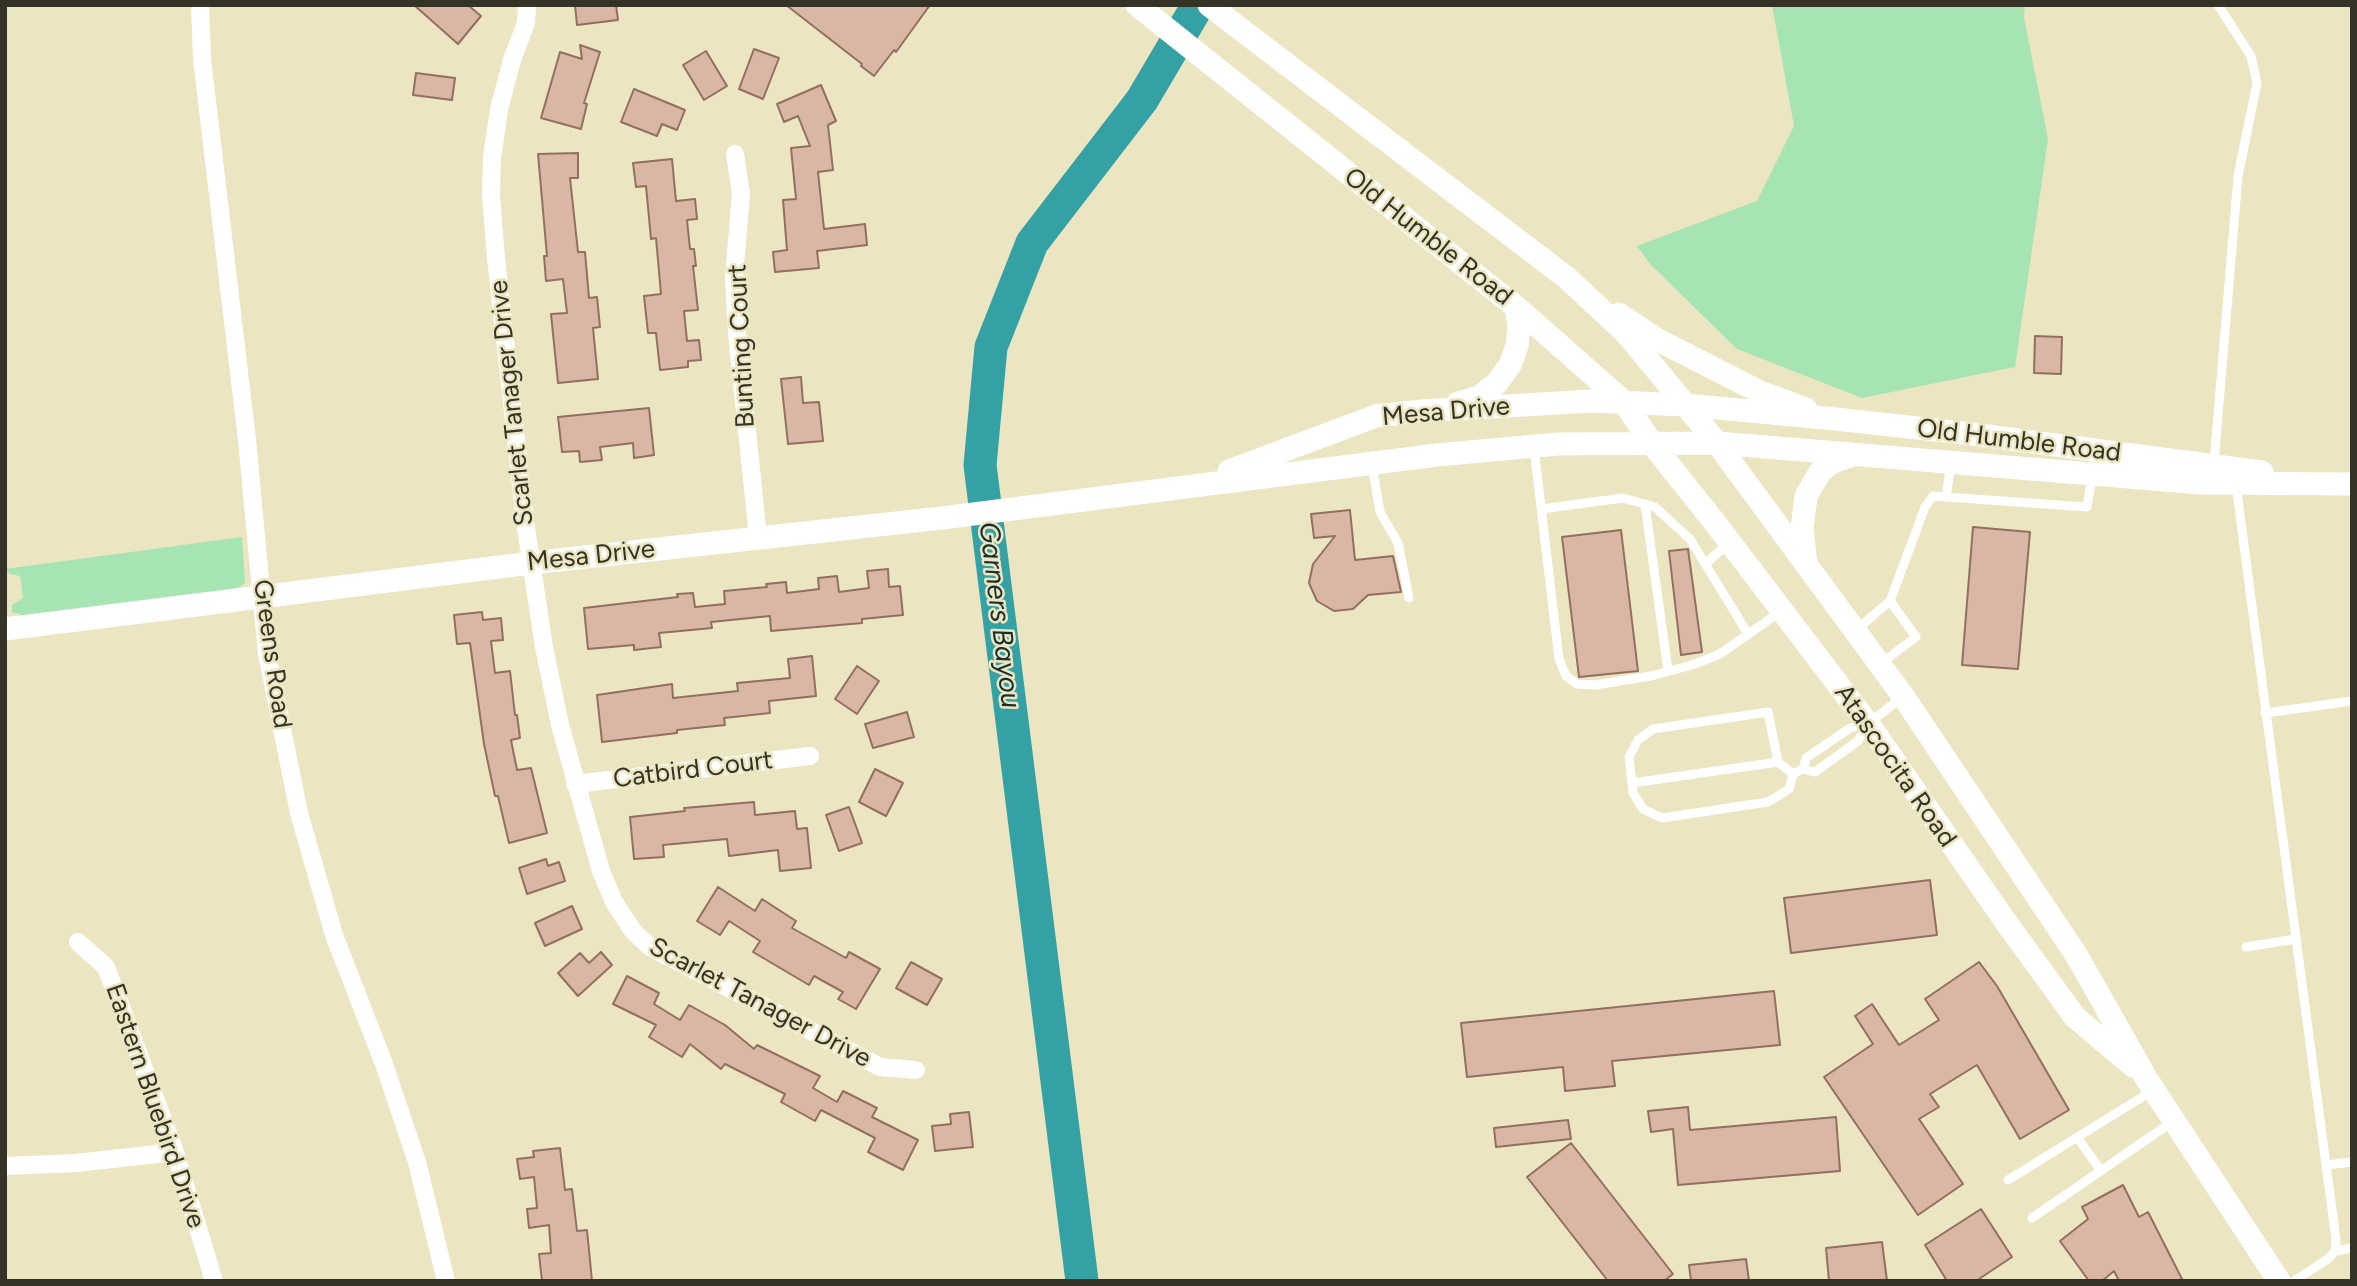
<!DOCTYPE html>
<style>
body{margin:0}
#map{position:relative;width:2357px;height:1286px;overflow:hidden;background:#ebe5c1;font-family:Figtree,sans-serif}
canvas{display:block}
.frame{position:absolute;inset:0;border:7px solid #353325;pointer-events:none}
</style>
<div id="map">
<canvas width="2357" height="1286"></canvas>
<div class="frame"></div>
</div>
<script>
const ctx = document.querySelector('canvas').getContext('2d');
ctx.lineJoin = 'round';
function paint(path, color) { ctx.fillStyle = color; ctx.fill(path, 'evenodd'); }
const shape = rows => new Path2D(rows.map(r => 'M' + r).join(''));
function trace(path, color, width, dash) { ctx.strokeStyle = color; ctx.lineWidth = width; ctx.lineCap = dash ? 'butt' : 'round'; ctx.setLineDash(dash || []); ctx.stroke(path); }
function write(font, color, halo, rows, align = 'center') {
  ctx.font = font + ' Figtree,sans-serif'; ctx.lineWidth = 5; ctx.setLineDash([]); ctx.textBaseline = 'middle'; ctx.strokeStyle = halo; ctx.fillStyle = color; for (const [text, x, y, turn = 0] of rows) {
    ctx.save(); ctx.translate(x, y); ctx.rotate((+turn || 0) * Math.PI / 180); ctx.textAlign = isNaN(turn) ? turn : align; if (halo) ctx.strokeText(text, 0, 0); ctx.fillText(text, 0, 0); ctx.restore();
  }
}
paint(shape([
 [1772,5,2025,5,2024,17,2048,139,2015,367,1862,398,1737,349,1650,264,1637,246,1757,201,1794,126],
 [242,537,245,583,228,594,25,616,12,612,12,605,23,598,20,576,10,574,5,569]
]), '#a6e5b3');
trace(shape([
 [1082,1281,980,465,991,347,1032,243,1142,100,1198,5]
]), '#34a1a5', 33);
const building = shape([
 [414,5,468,5,481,16,458,44,414,5],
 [575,5,616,5,618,20,577,25,575,5],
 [786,5,930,5,896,52,894,50,874,76,861,66,862,64,786,5],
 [580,45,600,52,584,103,587,104,581,129,541,118,560,52,582,59,580,45],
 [754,49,779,58,763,99,739,89,754,49],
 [706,51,727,86,704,100,683,65,706,51],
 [416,73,455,78,452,100,413,95,416,73],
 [821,85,836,121,828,125,833,170,818,172,824,229,865,224,867,245,817,251,819,268,775,272,773,252,787,250,783,200,796,199,791,148,810,146,798,116,784,122,777,104,821,85],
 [634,89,685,110,677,130,662,124,657,136,621,122,634,89],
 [578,153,578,178,570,178,578,252,585,252,589,298,597,297,600,327,593,328,598,379,558,383,551,314,567,313,563,279,546,281,544,256,547,256,538,154,578,153],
 [672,159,676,201,695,199,697,219,687,220,690,249,694,249,696,266,693,266,698,310,684,311,687,341,699,340,701,360,688,361,688,367,660,370,656,333,648,333,644,296,661,294,656,238,651,239,646,186,636,187,633,163,672,159],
 [2035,336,2062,337,2061,374,2034,373,2035,336],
 [801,377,803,403,819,402,823,441,788,444,781,379,801,377],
 [649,408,654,455,634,458,633,443,600,447,602,460,580,462,579,451,562,452,558,417,649,408],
 [1350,510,1355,560,1393,556,1401,592,1368,595,1353,609,1334,611,1317,601,1309,583,1313,564,1335,536,1314,538,1311,514,1350,510],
 [1973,527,2030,532,2018,669,1962,665,1973,527],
 [1621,530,1638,671,1579,677,1562,537,1621,530],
 [1688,549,1702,652,1681,655,1669,551,1688,549],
 [888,569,889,587,900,586,903,615,862,619,862,623,771,631,770,616,711,622,712,628,659,633,661,647,634,650,634,645,588,649,584,608,678,597,677,594,693,593,695,607,725,604,724,591,767,587,766,584,786,582,787,593,819,589,818,578,837,576,839,592,869,588,867,571,888,569],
 [482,612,483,620,501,618,503,640,491,641,495,673,510,671,515,715,517,715,520,738,511,740,517,770,531,768,547,833,509,843,498,796,495,796,484,744,470,643,457,644,454,615,482,612],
 [812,656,816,696,769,701,770,713,724,718,725,725,677,730,677,733,602,742,597,695,672,684,673,698,738,691,737,683,790,678,788,659,812,656],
 [857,666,879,681,857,714,835,699,857,666],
 [907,712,914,737,873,748,865,724,907,712],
 [875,769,903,783,886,816,859,802,875,769],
 [754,802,755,815,795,811,797,829,807,828,811,868,780,871,778,850,729,856,727,839,663,845,664,857,634,859,630,817,685,811,684,808,754,802],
 [849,807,862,843,839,851,826,815,849,807],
 [546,859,548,866,559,862,565,881,527,894,519,868,546,859],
 [1930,880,1937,935,1791,953,1784,898,1930,880],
 [718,887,755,911,762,899,796,921,792,928,846,958,849,952,880,969,856,1009,838,999,843,992,814,976,809,985,753,952,760,941,729,921,720,935,697,921,718,887],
 [572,906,582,929,545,946,535,923,572,906],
 [601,952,612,965,578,996,558,973,580,953,589,963,601,952],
 [911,962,942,979,927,1005,896,988,911,962],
 [1979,962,1997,986,2069,1110,2020,1139,1977,1065,1930,1094,1939,1107,1919,1119,1963,1184,1918,1215,1824,1077,1873,1044,1855,1016,1872,1004,1899,1045,1939,1020,1925,999,1979,962],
 [627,976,659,993,654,1004,680,1020,689,1005,725,1025,754,1049,757,1045,820,1076,813,1088,837,1102,843,1091,877,1108,872,1117,918,1140,903,1170,868,1152,875,1138,821,1110,815,1121,781,1102,785,1094,725,1064,721,1069,690,1044,682,1057,649,1037,656,1025,613,1004,627,976],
 [1774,991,1780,1045,1612,1061,1615,1086,1565,1091,1563,1067,1467,1077,1461,1023,1774,991],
 [1688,1107,1690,1130,1836,1117,1840,1171,1678,1185,1673,1129,1651,1132,1648,1111,1688,1107],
 [969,1112,973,1147,935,1151,932,1126,951,1124,950,1114,969,1112],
 [1568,1120,1571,1139,1496,1147,1494,1128,1568,1120],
 [1571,1143,1673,1274,1664,1281,1608,1281,1527,1177,1571,1143],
 [560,1148,565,1190,572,1189,577,1231,587,1230,592,1281,542,1281,539,1254,551,1253,549,1225,529,1228,527,1209,537,1208,534,1177,520,1179,517,1159,534,1157,533,1151,560,1148],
 [2123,1185,2139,1217,2148,1212,2183,1281,2119,1281,2114,1271,2102,1281,2089,1281,2060,1241,2088,1219,2082,1207,2123,1185],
 [1981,1209,2012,1257,1976,1281,1947,1281,1925,1245,1981,1209],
 [1882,1242,1887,1281,1829,1281,1826,1248,1882,1242],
 [1746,1259,1749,1281,1691,1281,1689,1265,1746,1259]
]);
paint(building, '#dab6a4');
trace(building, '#927060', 2);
trace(shape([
 [1534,448,1559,659,1566,676,1577,684,1595,685,1651,676,1692,665,1720,654,1781,611],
 [1951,463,1946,497,2087,507,2092,477],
 [2214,463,2238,176,2257,83,2251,56,2218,5],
 [1372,465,1380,512,1398,543,1409,598],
 [2236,485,2336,1240,2335,1251,2328,1259,2294,1281],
 [1645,504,1668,671],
 [1541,509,1623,498,1655,507,1690,539,1748,634],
 [1705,564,1729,543],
 [1855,631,1890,601,1925,507,1933,496,1946,497],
 [1880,664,1916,637,1890,601],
 [2265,713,2352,701],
 [1866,724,1850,728,1806,758,1803,769,1815,772,1858,741,1868,724,1902,697],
 [1793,774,1789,789,1768,802,1662,818,1643,809,1633,793,1629,757,1638,740,1653,729,1768,712,1778,762,1793,774,1803,769],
 [1632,783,1778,762],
 [2246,947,2296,939],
 [2077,1137,2101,1171],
 [2326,1165,2352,1162],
 [2008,1180,2152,1091],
 [2032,1218,2172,1122],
 [2335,1251,2352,1248]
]), '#fff', 9);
trace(shape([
 [200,5,202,59,247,440,267,654,299,813,334,935,384,1064,417,1162,446,1281],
 [527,5,526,23,512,60,499,109,492,158,491,196,496,258,525,521,544,647,560,725,601,871,614,902,633,931,650,947,880,1067,916,1070],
 [735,154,741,194,734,277,737,334,758,537],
 [575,784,810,756],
 [78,942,106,967,175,1152,214,1281],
 [5,1166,76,1163,175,1152]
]), '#fff', 18);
trace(shape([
 [1137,5,1516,307,1624,402,1653,445,1716,524,1872,729,2008,925,2075,1017,2133,1066],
 [1209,5,1567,278,1626,333,1717,443,1903,696,2077,956,2146,1078,2279,1281],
 [1619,314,1658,340,1760,392,1806,409],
 [1458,403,1479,397,1497,383,1510,365,1517,346,1519,326,1516,307],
 [1229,471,1376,416,1423,411,1591,401,1685,405,1836,419,1972,434,2262,472],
 [1806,564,1802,529,1806,496,1820,472,1831,463,1852,455],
 [5,629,531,563,942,518,1437,455,1558,444,1717,443,2201,483,2352,484]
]), '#fff', 23);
write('26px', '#353325', '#ebe5c1', [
 ["Old Humble Road",1428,237,38],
 ["Bunting Court",742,346,-93],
 ["Scarlet Tanager Drive",512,403,-96],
 ["Mesa Drive",1446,412,-5],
 ["Old Humble Road",2019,441,7],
 ["Mesa Drive",591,556,-6],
 ["Greens Road",272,654,82],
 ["Atascocita Road",1895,766,55],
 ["Catbird Court",693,770,-7],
 ["Scarlet Tanager Drive",760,1003,28],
 ["Eastern Bluebird Drive",155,1106,71]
]);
write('italic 28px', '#172f2f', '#ebe5c1', [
 ["Garners Bayou",999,615,83]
]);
</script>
